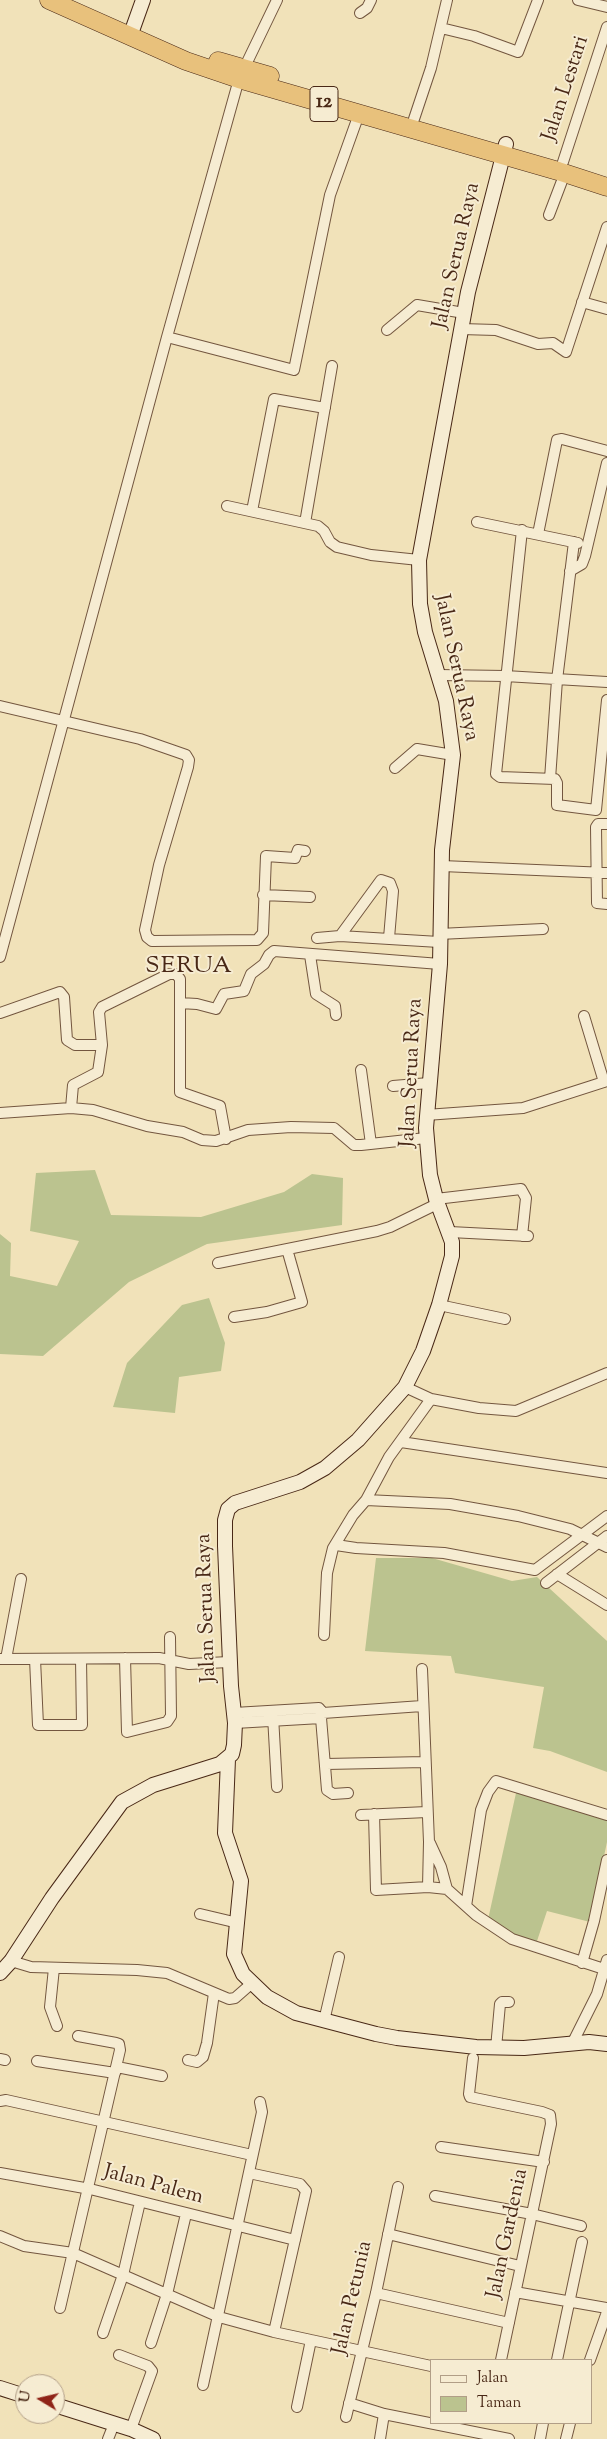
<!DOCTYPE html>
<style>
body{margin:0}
#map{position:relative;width:607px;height:2439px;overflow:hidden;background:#f1e2b9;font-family:"Sorts Mill Goudy",serif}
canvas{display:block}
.legend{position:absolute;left:430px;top:2359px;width:162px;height:65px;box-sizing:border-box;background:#f6ecd2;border:1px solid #b19e87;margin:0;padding:6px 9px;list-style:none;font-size:15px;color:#492816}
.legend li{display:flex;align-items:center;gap:10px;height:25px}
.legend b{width:25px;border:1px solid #b19e87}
.north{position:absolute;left:15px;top:2374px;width:50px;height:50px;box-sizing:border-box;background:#f6ecd2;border:1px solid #b19e87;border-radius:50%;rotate:279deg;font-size:14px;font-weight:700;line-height:20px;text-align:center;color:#492816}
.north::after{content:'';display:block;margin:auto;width:18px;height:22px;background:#8f2418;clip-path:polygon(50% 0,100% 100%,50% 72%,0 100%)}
</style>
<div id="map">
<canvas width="607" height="2439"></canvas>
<ul class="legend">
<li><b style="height:6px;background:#f6ecd2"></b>Jalan</li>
<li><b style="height:14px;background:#bbc38f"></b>Taman</li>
</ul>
<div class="north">U</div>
</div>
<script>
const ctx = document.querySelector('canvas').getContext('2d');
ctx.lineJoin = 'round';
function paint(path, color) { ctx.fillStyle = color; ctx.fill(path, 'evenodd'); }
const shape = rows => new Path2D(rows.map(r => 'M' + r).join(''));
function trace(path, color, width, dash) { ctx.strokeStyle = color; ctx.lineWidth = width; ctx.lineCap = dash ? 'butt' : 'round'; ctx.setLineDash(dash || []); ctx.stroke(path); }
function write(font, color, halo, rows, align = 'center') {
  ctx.font = font + ' "Sorts Mill Goudy",serif'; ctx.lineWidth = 4; ctx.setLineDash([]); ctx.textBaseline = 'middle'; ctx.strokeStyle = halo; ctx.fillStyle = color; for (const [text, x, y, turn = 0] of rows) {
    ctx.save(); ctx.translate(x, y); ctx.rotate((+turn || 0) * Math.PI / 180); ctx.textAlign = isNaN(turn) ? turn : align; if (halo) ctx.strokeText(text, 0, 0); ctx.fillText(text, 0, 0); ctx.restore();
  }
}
paint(shape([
 [95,1170,111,1215,201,1217,284,1192,312,1174,343,1178,342,1225,207,1244,129,1282,43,1356,0,1354,0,1234,11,1243,10,1276,57,1286,79,1241,30,1231,36,1173],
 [209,1298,225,1343,221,1371,179,1377,175,1413,113,1407,127,1363,182,1305],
 [376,1558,432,1558,512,1581,537,1577,607,1641,607,1772,550,1751,533,1748,544,1687,455,1673,451,1656,365,1651],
 [518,1784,607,1811,607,1842,590,1922,547,1911,535,1947,487,1924]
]), '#bbc38f');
const street = shape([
 [578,0,607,7],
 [360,13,367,8,371,0],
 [441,28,474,36,518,52,538,0],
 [414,119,431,68,447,0],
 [563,162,607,27],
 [549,215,565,173],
 [582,302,607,309],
 [461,329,496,330,538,344,553,343,566,352,607,227],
 [387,330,417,305,464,313],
 [167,337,294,370,330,195,359,114],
 [227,506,318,526,324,531,330,542,337,547,371,555,419,560],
 [252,511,274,399,325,408],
 [477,522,578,543],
 [305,523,332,366],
 [522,530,496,774,500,777,555,779,557,783,557,805,596,810,607,700],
 [538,534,557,440,562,439,607,451],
 [570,571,582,564,585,556,607,463],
 [438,675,505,676,607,682],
 [0,706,140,739,186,755,189,760,188,767,159,865,145,930,147,937,152,941,257,940,263,933,266,856,295,858,298,850,305,851],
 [395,768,417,749,453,755],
 [550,779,557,680,574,542],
 [607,824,598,824,596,827,597,903,607,904],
 [442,866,607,873],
 [263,895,310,897],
 [439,934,543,929],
 [340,936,381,880,390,883,393,891,389,938],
 [317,938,340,936,439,942],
 [310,955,316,994,335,1006,336,1015],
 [0,957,167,337,239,79,277,0],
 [180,1003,197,1004,216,1009,224,994,244,991,251,974,264,964,269,955,274,951,440,964],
 [0,1013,60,992,64,997,67,1040,75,1045,102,1045],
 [584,1016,604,1082],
 [361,1070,371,1144],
 [393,1086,429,1083],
 [71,1108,73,1085,98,1072,102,1045,99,1012,102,1007,169,974,176,974,180,979,180,1092,220,1106,226,1139],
 [0,1113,71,1108,93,1110,147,1126,183,1132,202,1140,216,1141,248,1130,291,1127,334,1128,354,1145,361,1145,426,1138],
 [426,1115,523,1108,607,1081],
 [436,1199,521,1189,526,1198,522,1236],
 [450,1232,528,1236],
 [218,1263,377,1231,390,1227,437,1204],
 [439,1305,505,1319],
 [234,1317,267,1312,302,1302,287,1249],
 [405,1387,431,1399,479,1408,516,1411,607,1373],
 [401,1442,607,1473],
 [366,1500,450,1504,518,1516,570,1529,607,1547],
 [336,1545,356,1548,444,1553,535,1570,607,1516],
 [557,1574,607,1605],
 [546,1583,607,1536],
 [324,1635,327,1573,333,1548,353,1515,366,1500,389,1457,431,1399],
 [125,1658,127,1732,167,1722,171,1716,170,1637],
 [0,1659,159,1658,189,1664,229,1662],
 [6,1659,21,1579],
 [35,1659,38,1725,82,1725,81,1659],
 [422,1669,429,1842,428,1887],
 [234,1713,319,1708,323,1713,422,1706],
 [273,1716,277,1787],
 [321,1718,327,1790,333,1794,348,1793],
 [235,1723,321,1718,323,1714],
 [326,1764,425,1762],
 [374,1814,376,1890,428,1887,447,1889,476,1915,512,1939,604,1969],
 [361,1815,427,1812],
 [430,1843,441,1867,447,1889],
 [466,1906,481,1810,488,1792,496,1781,607,1815],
 [200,1914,238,1923],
 [11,1961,31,1967,137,1970,167,1973,229,1999,235,1998,251,1984],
 [582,1963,594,1921,607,1860],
 [54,1968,50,2007,57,2026],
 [324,2021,339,1957],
 [572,2044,597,1994,607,1960],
 [496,2048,500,2004,502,2002,509,2002],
 [473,2058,469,2094,470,2097,542,2112,550,2115,551,2124,501,2360],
 [0,2059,5,2060],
 [188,2060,197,2062,203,2057,207,2043,214,1993],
 [37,2061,115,2073],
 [117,2067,162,2076],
 [0,2101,6,2100,252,2155],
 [441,2147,544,2162],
 [0,2173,90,2189,295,2240],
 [249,2173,300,2184,306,2191,274,2332],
 [435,2196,532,2214,581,2226],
 [388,2234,520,2266],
 [0,2236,24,2246,73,2253,219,2317,274,2332,431,2366],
 [515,2292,607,2308],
 [376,2293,509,2323],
 [60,2308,120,2050,119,2044,116,2043,78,2036],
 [103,2333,123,2275,140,2202],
 [151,2343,167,2294,186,2214],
 [119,2355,148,2366,152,2371,131,2429],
 [557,2360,582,2242],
 [590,2360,607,2312],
 [203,2385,262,2112,260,2102],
 [349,2403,384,2414,509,2439],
 [297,2407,311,2340],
 [346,2417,376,2293,398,2187],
 [108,2439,114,2424],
 [380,2439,384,2414],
 [540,2439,543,2423],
 [566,2439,570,2423]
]);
const secondary = shape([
 [133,28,143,0],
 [228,1759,225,1833,241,1881,234,1954,243,1974,267,1997,296,2013,376,2034,397,2038,476,2047,524,2048,589,2042,607,2044],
 [0,1973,11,1961,52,1898,122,1802,153,1785,220,1764,232,1754,234,1745,235,1723,231,1686,225,1546,225,1520,228,1509,235,1503,300,1482,325,1468,358,1440,405,1387,423,1351,439,1305,452,1256,452,1242,436,1199,430,1175,426,1128,440,964,442,850,453,755,446,701,425,632,420,604,419,560,468,292,506,144],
 [0,2388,25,2396],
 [55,2405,131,2429,153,2439]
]);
const highway = shape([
 [49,0,186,61,239,79,558,171,607,187],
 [218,61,270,76]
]);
trace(street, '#73563f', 12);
trace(secondary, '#492816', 16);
trace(highway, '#492816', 19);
trace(street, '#f6ecd2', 10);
trace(secondary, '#f6ecd2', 14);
trace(highway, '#e8c17c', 18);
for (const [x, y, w] of [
 [324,104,28]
]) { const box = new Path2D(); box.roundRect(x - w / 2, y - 17.5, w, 35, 4); ctx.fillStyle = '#f6ecd2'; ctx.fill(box); trace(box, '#492816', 1); }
write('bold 20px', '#492816', null, [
 ["12",324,104]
]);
write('21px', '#492816', '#f6ecd2', [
 ["Jalan Lestari",567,89,-72],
 ["Jalan Serua Raya",458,256,-77],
 ["Jalan Serua Raya",455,668,78],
 ["Jalan Serua Raya",413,1073,-87],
 ["Jalan Serua Raya",208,1608,-92],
 ["Jalan Palem",153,2186,15],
 ["Jalan Gardenia",509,2234,-78],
 ["Jalan Petunia",354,2298,-77]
]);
ctx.letterSpacing = '1px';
write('24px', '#492816', '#f6ecd2', [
 ["SERUA",189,968]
]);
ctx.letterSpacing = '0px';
</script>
